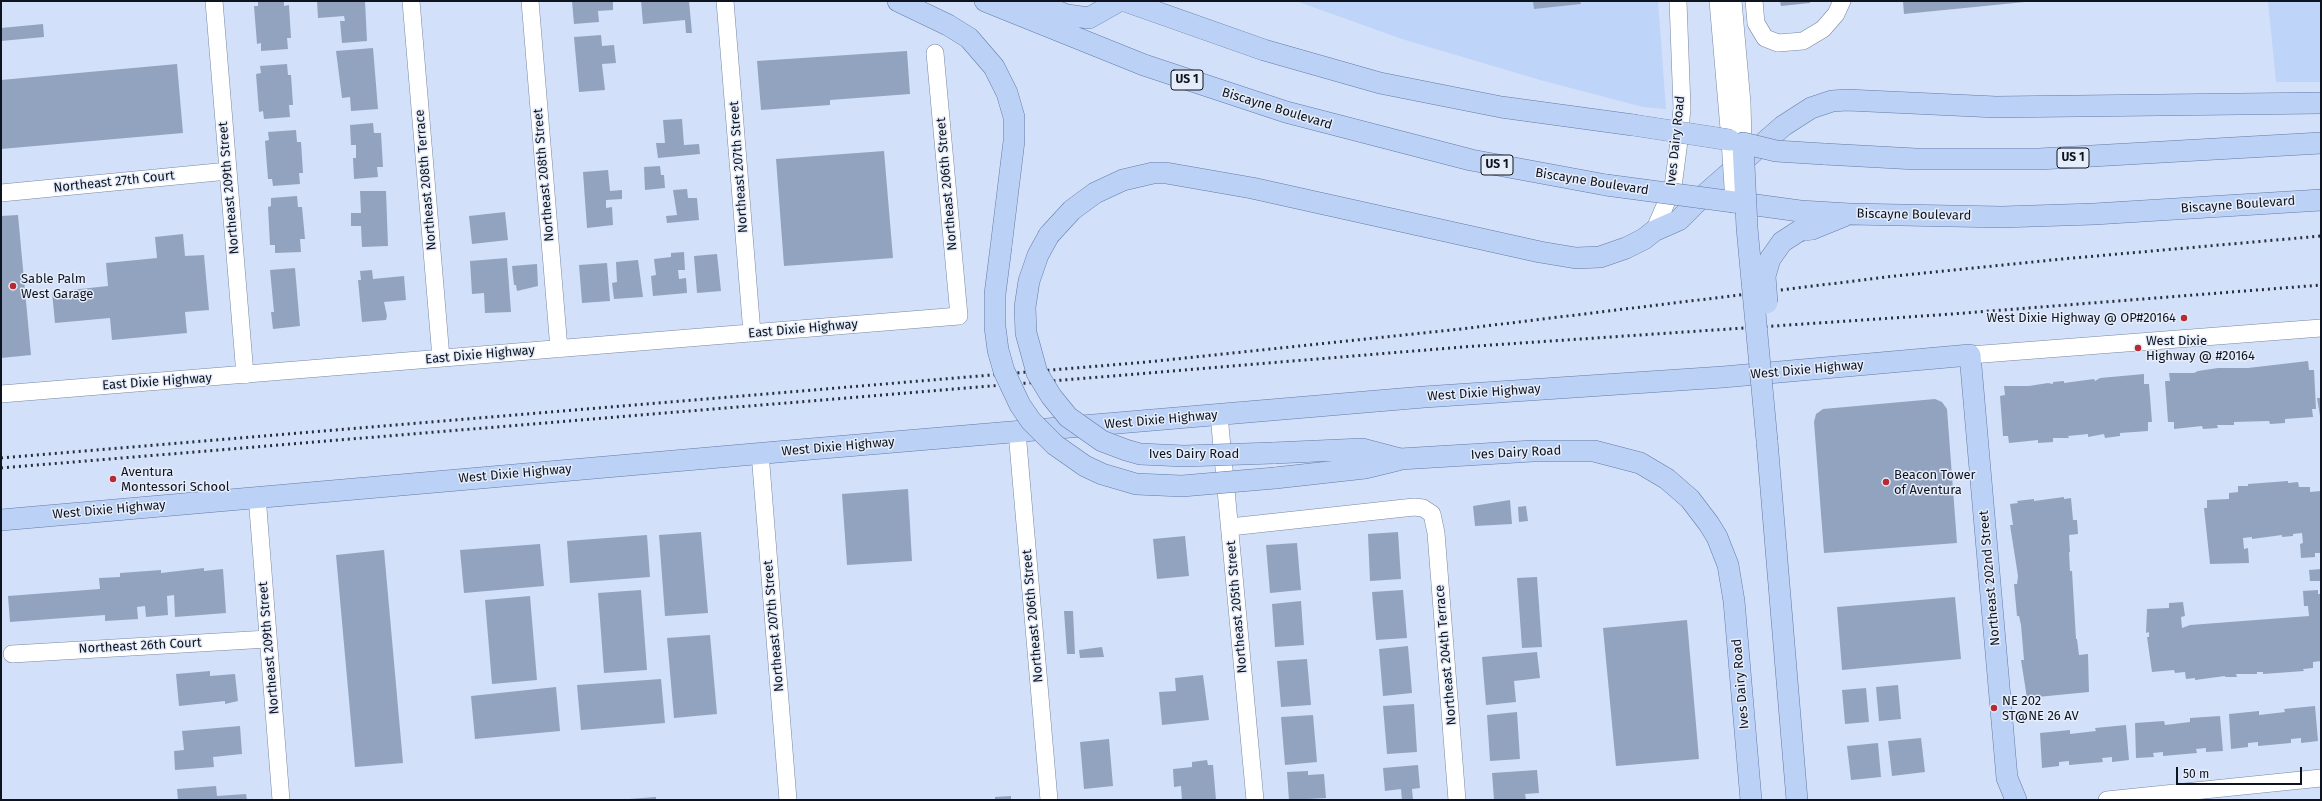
<!DOCTYPE html>
<style>
body{margin:0}
#map{position:relative;width:2322px;height:801px;overflow:hidden;background:#d3e0f9;font-family:"Fira Sans",sans-serif}
canvas{display:block}
.frame{position:absolute;inset:0;border:2px solid #0e141f;pointer-events:none}
.scale{position:absolute;left:2176px;top:767px;width:126px;height:18px;box-sizing:border-box;border:2px solid #0e141f;border-top:0;padding-left:5px;font-size:12px;line-height:14px;white-space:nowrap;color:#0e141f;-webkit-text-stroke:3px #e6edfa;paint-order:stroke}
</style>
<div id="map">
<canvas width="2322" height="801"></canvas>
<div class="frame"></div>
<div class="scale">50 m</div>
</div>
<script>
const ctx = document.querySelector('canvas').getContext('2d');
ctx.lineJoin = 'round';
function paint(path, color) { ctx.fillStyle = color; ctx.fill(path, 'evenodd'); }
const shape = rows => new Path2D(rows.map(r => 'M' + r).join(''));
function trace(path, color, width, dash) { ctx.strokeStyle = color; ctx.lineWidth = width; ctx.lineCap = dash ? 'butt' : 'round'; ctx.setLineDash(dash || []); ctx.stroke(path); }
function write(font, color, halo, rows, align = 'center') {
  ctx.font = font + ' "Fira Sans",sans-serif'; ctx.lineWidth = 3; ctx.setLineDash([]); ctx.textBaseline = 'middle'; ctx.strokeStyle = halo; ctx.fillStyle = color; for (const [text, x, y, turn = 0] of rows) {
    ctx.save(); ctx.translate(x, y); ctx.rotate((+turn || 0) * Math.PI / 180); ctx.textAlign = isNaN(turn) ? turn : align; if (halo) ctx.strokeText(text, 0, 0); ctx.fillText(text, 0, 0); ctx.restore();
  }
}
paint(shape([
 [1296,1,1658,1,1666,109,1643,107,1540,80,1402,39],
 [2268,1,2321,1,2321,82,2276,82]
]), '#bfd4f9');
paint(shape([
 [258,1,284,1,284,6,289,5,291,38,287,38,288,49,261,51,261,43,257,44,254,6,258,6],
 [317,1,365,1,367,41,342,43,340,21,345,21,344,16,318,18],
 [572,1,613,1,613,10,598,11,599,22,574,24],
 [641,1,689,1,692,33,686,33,685,20,643,24],
 [1533,1,1580,1,1581,4,1534,9],
 [1780,1,1810,1,1810,3,1781,6],
 [1903,1,2025,1,2025,2,1904,14],
 [43,24,44,37,1,41,1,28],
 [601,35,602,46,614,45,616,63,602,64,605,90,579,92,574,37],
 [373,48,378,109,351,111,350,97,342,98,336,51],
 [907,51,910,94,830,100,830,105,761,110,757,61],
 [177,64,183,133,1,149,1,80],
 [287,64,288,75,291,75,293,105,289,105,290,117,264,119,263,111,259,112,256,74,261,73,260,66],
 [682,119,684,145,699,144,700,154,658,158,656,143,665,143,663,120],
 [373,123,374,133,381,133,383,167,377,167,378,177,354,179,353,158,356,158,356,145,351,145,350,125],
 [296,130,297,142,301,142,303,173,299,173,300,184,273,186,272,179,268,179,265,141,269,140,268,132],
 [884,151,893,258,784,266,776,159],
 [660,166,661,175,664,175,665,188,645,190,644,167],
 [608,170,610,191,622,190,622,199,606,200,606,208,612,207,613,225,587,228,583,172],
 [687,189,688,198,697,198,699,220,667,223,666,216,677,215,673,190],
 [360,191,386,191,388,246,362,247,361,226,351,226,351,213,361,213],
 [297,196,298,207,302,207,305,239,300,239,301,252,275,253,275,245,270,245,268,207,271,206,271,198],
 [505,212,508,240,472,244,469,216],
 [18,215,31,355,1,358,1,216],
 [183,234,185,256,204,255,209,310,185,312,187,333,112,340,110,318,55,323,52,292,108,286,106,263,157,258,155,237],
 [684,252,685,270,678,270,679,279,686,278,687,293,653,296,651,276,656,275,654,259,671,257,671,253],
 [717,254,721,291,697,293,694,256],
 [507,258,511,312,485,313,484,293,472,294,470,261],
 [638,260,643,297,614,299,612,283,617,282,616,262],
 [607,263,610,301,582,303,579,265],
 [537,264,538,286,517,291,516,285,514,285,512,266],
 [295,268,300,326,273,329,271,312,274,312,270,270],
 [372,270,373,279,404,276,406,300,384,302,387,316,386,320,362,322,358,280,361,280,360,271],
 [2308,361,2309,370,2314,370,2316,409,2312,409,2313,417,2285,419,2285,423,2270,424,2269,421,2234,422,2234,425,2217,425,2218,428,2203,429,2202,426,2174,429,2174,422,2168,422,2165,381,2170,381,2169,373,2194,373,2198,371,2218,368,2248,368],
 [2144,374,2144,384,2149,384,2152,422,2148,422,2148,431,2120,433,2120,436,2105,438,2104,434,2088,437,2088,434,2068,436,2069,438,2053,438,2053,442,2038,443,2038,440,2009,443,2008,436,2003,436,2000,396,2005,395,2004,386,2029,386,2048,383,2053,384,2053,382,2064,381,2064,383,2094,379,2095,381,2100,378],
 [2317,398,2321,398,2321,416,2320,416],
 [1935,399,1942,402,1947,409,1957,543,1824,553,1814,422,1816,414,1823,409],
 [2288,481,2288,483,2298,482,2299,487,2310,487,2310,492,2321,491,2321,553,2315,553,2315,557,2301,558,2300,544,2303,543,2302,533,2293,534,2293,536,2282,537,2282,535,2252,539,2252,537,2243,538,2244,549,2248,548,2249,563,2210,564,2204,508,2207,508,2207,500,2229,499,2229,493,2238,492,2238,486,2248,486,2248,484],
 [908,489,912,561,847,565,842,494],
 [2064,497,2064,499,2071,498,2073,520,2077,520,2078,534,2069,535,2070,552,2069,552,2070,571,2072,571,2076,639,2077,639,2079,655,2088,654,2089,692,2027,698,2021,660,2024,660,2021,625,2019,616,2017,616,2014,584,2017,584,2018,576,2010,525,2013,525,2010,504,2018,503,2017,501,2034,499,2034,501],
 [1510,500,1512,524,1475,526,1473,506],
 [1526,506,1528,521,1519,522,1518,507],
 [701,532,708,613,665,616,659,535],
 [1398,532,1401,579,1370,581,1368,534],
 [647,535,650,577,570,583,567,541],
 [1185,536,1189,576,1157,579,1153,539],
 [1297,543,1301,590,1270,593,1266,545],
 [540,544,544,586,464,593,460,550],
 [384,550,403,763,355,767,336,555],
 [204,568,204,571,223,569,226,613,175,617,174,595,167,596,168,615,146,617,145,606,137,607,138,619,105,621,105,615,10,622,8,596,100,589,99,578,120,577,120,573,161,570,161,573],
 [2321,569,2321,581,2310,581,2309,570],
 [1537,577,1542,647,1522,648,1517,578],
 [641,590,647,670,604,673,598,593],
 [1403,590,1407,638,1376,640,1372,592],
 [2318,590,2318,594,2321,594,2321,661,2313,662,2313,668,2303,669,2304,671,2263,674,2263,672,2257,672,2257,674,2236,674,2237,677,2225,677,2225,676,2195,680,2195,678,2186,679,2185,672,2175,673,2174,670,2152,672,2147,637,2149,637,2149,632,2146,633,2147,609,2169,608,2169,603,2183,602,2185,616,2181,617,2182,628,2190,625,2309,616,2308,606,2304,606,2303,591],
 [530,596,537,680,492,684,485,600],
 [1955,597,1961,659,1842,670,1837,607],
 [1301,601,1304,645,1275,647,1272,604],
 [1064,611,1073,611,1075,654,1067,654],
 [1687,620,1699,759,1616,766,1603,628],
 [710,635,717,714,674,718,667,638],
 [1408,646,1412,693,1383,696,1379,649],
 [1102,647,1104,657,1080,658,1079,650],
 [1537,652,1540,678,1514,681,1516,702,1486,705,1482,657],
 [1307,659,1311,705,1281,707,1277,661],
 [210,671,210,676,235,674,238,701,225,704,225,701,179,706,176,674],
 [1203,675,1209,720,1162,725,1159,692,1176,691,1175,678],
 [661,679,665,723,581,730,577,685],
 [1898,685,1901,719,1879,721,1876,687],
 [556,687,560,731,475,739,471,696],
 [1866,688,1869,722,1845,724,1842,690],
 [1414,704,1417,752,1387,754,1383,706],
 [2315,706,2318,741,2301,743,2301,738,2291,739,2291,743,2258,746,2258,742,2248,743,2248,747,2231,749,2229,714,2259,711,2259,715,2285,712,2284,709],
 [1517,712,1520,759,1490,761,1487,715],
 [1313,715,1317,762,1285,765,1281,717],
 [2220,716,2223,751,2206,752,2206,748,2196,749,2197,753,2163,756,2163,752,2153,753,2154,757,2136,758,2135,723,2164,721,2165,725,2190,722,2190,718],
 [2126,725,2129,760,2112,762,2112,757,2102,758,2103,762,2069,765,2069,761,2059,762,2059,766,2042,768,2040,733,2070,730,2070,734,2096,731,2095,728],
 [240,726,242,754,213,757,214,767,175,770,174,751,184,750,182,731],
 [1921,738,1925,772,1892,776,1888,741],
 [1109,739,1113,786,1084,789,1080,742],
 [1878,743,1881,777,1851,780,1847,746],
 [1207,760,1208,765,1213,765,1216,800,1182,800,1181,786,1174,787,1173,769,1192,767,1192,762],
 [1418,765,1420,788,1412,789,1413,800,1402,800,1401,789,1385,791,1383,768],
 [1537,770,1539,793,1525,794,1526,800,1494,800,1492,773],
 [1308,771,1308,775,1324,774,1326,798,1289,800,1287,772],
 [216,786,217,796,246,794,247,800,178,800,177,789],
 [1011,796,1011,800,995,800,995,797],
 [656,797,656,800,629,800,629,799]
]), '#92a3c0');
const minor = shape([
 [214,1,245,375],
 [411,1,441,358],
 [530,1,559,349],
 [725,1,752,333],
 [1718,1,1730,140],
 [1733,1,1742,103,1743,143],
 [1754,1,1756,23,1765,38,1778,43,1803,41,1823,29,1836,14,1842,1],
 [1,193,228,171],
 [1654,231,1673,187,1679,141,1682,108,1678,1],
 [1970,355,2321,328],
 [1,394,959,316,935,53],
 [1219,415,1255,800],
 [1017,432,1049,800],
 [760,453,788,800],
 [257,496,281,800],
 [1230,527,1414,507,1423,508,1432,514,1436,533,1457,800],
 [12,654,268,639],
 [2107,800,2321,778]
]);
const major = shape([
 [898,1,948,25,969,38,994,67,1007,93,1014,117,1014,141,1001,247],
 [985,1,1144,65,1286,112,1471,160,1606,185],
 [1125,1,1264,50,1380,83,1501,107,1633,125],
 [1012,5,1051,9,1067,15,1089,18,1119,1],
 [1824,154,1916,159,2039,159,2321,143],
 [1734,202,1800,211,1850,214,2002,217,2094,214,2321,200],
 [1799,231,1812,229,1844,216],
 [1049,235,1072,210,1095,193,1123,180,1153,173,1166,173,1252,188,1540,252,1576,258,1600,257,1626,248,1644,239,1654,231,1679,220,1702,197,1783,126,1811,108,1832,101,1847,100,1996,107,2321,103],
 [1767,441,1797,800],
 [1273,453,1362,449,1400,459,1533,451,1594,451,1640,463,1667,479,1690,499,1709,524,1717,537,1728,565,1734,601,1751,800],
 [1275,478,1365,468,1398,460],
 [1,520,811,449,1424,397,1723,377,1970,355,2007,778,2016,800]
]);
trace(minor, '#7787a3', 18);
trace(major, '#627ba7', 22);
trace(minor, '#fff', 17);
trace(major, '#bcd1f6', 21);
trace(shape([
 [1,458,1147,362,1461,329,1895,276,2062,259,2321,236],
 [1,468,1462,347,1952,314,2321,285]
]), '#282f3c', 3, [2, 4]);
const minorBridge = shape([
 [1730,140,1734,202]
]);
const majorBridge = shape([
 [1633,125,1730,140],
 [1606,185,1734,202],
 [1049,235,1038,255,1029,281,1025,307,1026,333,1037,373,1051,396,1068,417,1102,441,1126,450,1140,454,1184,456,1273,453],
 [1001,247,995,294,995,327,998,350,1004,371,1020,405,1031,421,1055,445,1085,466,1102,474,1136,484,1182,486,1275,478],
 [1767,303,1765,276,1770,259,1782,242,1799,231],
 [1767,441,1747,228,1743,143,1776,151,1824,154]
]);
trace(minorBridge, '#7787a3', 18, []);
trace(majorBridge, '#627ba7', 22, []);
trace(minorBridge, '#fff', 17);
trace(majorBridge, '#bcd1f6', 21);
for (const [x, y, r, color] of [
 [13,286,4,"#b92931"],
 [2184,318,4,"#b92931"],
 [2138,348,4,"#b92931"],
 [113,479,4,"#b92931"],
 [1886,482,4,"#b92931"],
 [1994,708,4,"#b92931"]
]) { const dot = new Path2D(); dot.arc(x, y, r, 0, 2 * Math.PI); ctx.fillStyle = color; ctx.fill(dot); trace(dot, '#e6edfa', 1.5); }
for (const [x, y, w] of [
 [1187,80,32],
 [2073,158,32],
 [1497,165,32]
]) { const box = new Path2D(); box.roundRect(x - w / 2, y - 10, w, 20, 3); ctx.fillStyle = '#e6edfa'; ctx.fill(box); trace(box, '#0e141f', 1); }
write('bold 12px', '#0e141f', null, [
 ["US 1",1187,80],
 ["US 1",2073,158],
 ["US 1",1497,165]
]);
write('13px', '#0e141f', '#e6edfa', [
 ["Biscayne Boulevard",1277,109,17],
 ["Ives Dairy Road",1676,141,-84],
 ["Northeast 207th Street",739,167,-94],
 ["Northeast 208th Street",544,175,-95],
 ["Northeast 208th Terrace",426,180,-95],
 ["Northeast 27th Court",114,182,-6],
 ["Biscayne Boulevard",1592,182,9],
 ["Northeast 206th Street",947,184,-95],
 ["Northeast 209th Street",229,188,-95],
 ["Biscayne Boulevard",2238,205,-4],
 ["Biscayne Boulevard",1914,215,1],
 ["East Dixie Highway",803,329,-5],
 ["East Dixie Highway",480,355,-5],
 ["West Dixie Highway",1807,370,-5],
 ["East Dixie Highway",157,382,-4],
 ["West Dixie Highway",1484,393,-4],
 ["West Dixie Highway",1161,420,-5],
 ["West Dixie Highway",838,447,-5],
 ["Ives Dairy Road",1516,453,-3],
 ["Ives Dairy Road",1194,454],
 ["West Dixie Highway",515,474,-5],
 ["West Dixie Highway",109,510,-5],
 ["Northeast 202nd Street",1990,578,-95],
 ["Northeast 205th Street",1237,607,-95],
 ["Northeast 206th Street",1033,616,-95],
 ["Northeast 207th Street",774,626,-95],
 ["Northeast 26th Court",140,646,-3],
 ["Northeast 209th Street",269,648,-95],
 ["Northeast 204th Terrace",1446,655,-95],
 ["Ives Dairy Road",1741,684,-95]
]);
write('13px', '#0e141f', '#e6edfa', [
 ["Sable Palm",21,279],
 ["West Garage",21,294],
 ["West Dixie Highway @ OP#20164",2176,318,"right"],
 ["West Dixie",2146,341],
 ["Highway @ #20164",2146,356],
 ["Aventura",121,472],
 ["Montessori School",121,487],
 ["Beacon Tower",1894,475],
 ["of Aventura",1894,490],
 ["NE 202",2002,701],
 ["ST@NE 26 AV",2002,716]
], 'left');
</script>
